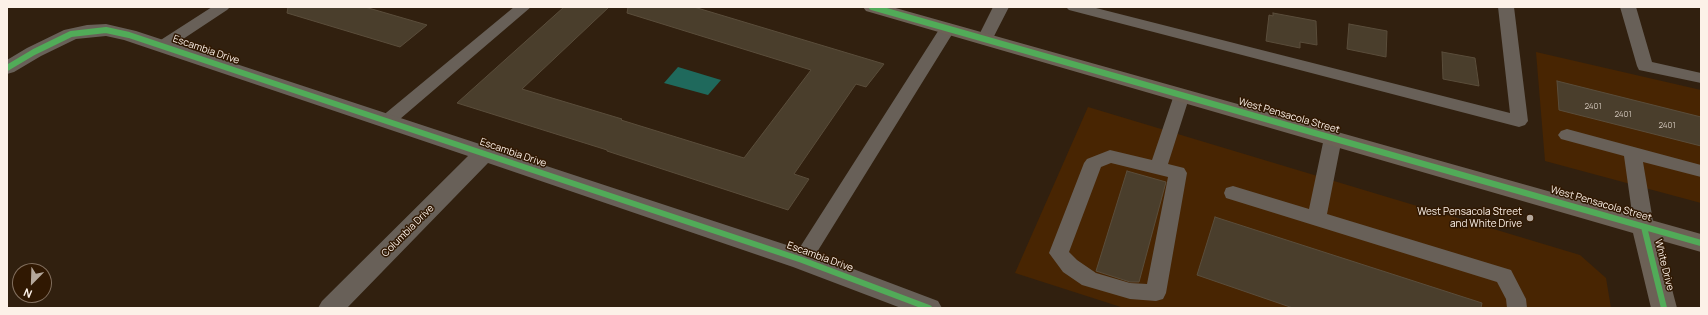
<!DOCTYPE html>
<style>
body{margin:0}
#map{position:relative;width:1708px;height:315px;overflow:hidden;background:#31200f;font-family:Manrope,sans-serif}
canvas{display:block}
.frame{position:absolute;inset:0;border:8px solid #fcf1e8;pointer-events:none}
.north{position:absolute;left:12px;top:263px;width:40px;height:40px;box-sizing:border-box;background:#301802;border:1px solid #826f5e;border-radius:50%;rotate:203deg;font-size:11px;font-weight:700;line-height:16px;text-align:center;color:#fcf1e8}
.north::after{content:'';display:block;margin:auto;width:14px;height:18px;background:#b5a89c;clip-path:polygon(50% 0,100% 100%,50% 72%,0 100%)}
</style>
<div id="map">
<canvas width="1708" height="315"></canvas>
<div class="frame"></div>
<div class="north">N</div>
</div>
<script>
const ctx = document.querySelector('canvas').getContext('2d');
ctx.lineJoin = 'round';
function paint(path, color) { ctx.fillStyle = color; ctx.fill(path, 'evenodd'); }
const shape = rows => new Path2D(rows.map(r => 'M' + r).join(''));
function trace(path, color, width, dash) { ctx.strokeStyle = color; ctx.lineWidth = width; ctx.lineCap = dash ? 'butt' : 'round'; ctx.setLineDash(dash || []); ctx.stroke(path); }
function write(font, color, halo, rows, align = 'center') {
  ctx.font = font + ' Manrope,sans-serif'; ctx.lineWidth = 3; ctx.setLineDash([]); ctx.textBaseline = 'middle'; ctx.strokeStyle = halo; ctx.fillStyle = color; for (const [text, x, y, turn = 0] of rows) {
    ctx.save(); ctx.translate(x, y); ctx.rotate((+turn || 0) * Math.PI / 180); ctx.textAlign = isNaN(turn) ? turn : align; if (halo) ctx.strokeText(text, 0, 0); ctx.fillText(text, 0, 0); ctx.restore();
  }
}
paint(shape([
 [1536,52,1701,90,1701,203,1545,161],
 [1088,107,1580,255,1606,278,1611,308,1124,308,1015,273]
]), '#482502');
paint(shape([
 [678,67,721,80,708,95,664,83]
]), '#1f695c');
const building = shape([
 [288,7,365,7,427,25,400,47,287,13,288,7],
 [564,7,609,7,522,89,622,119,621,120,744,158,811,70,627,13,628,7,694,7,884,64,866,87,856,84,794,174,809,179,788,210,607,151,607,150,457,103,564,7],
 [1273,13,1316,21,1317,45,1300,42,1300,48,1266,41,1269,15,1273,16,1273,13],
 [1349,24,1387,31,1386,57,1347,49,1349,24],
 [1442,52,1475,58,1479,86,1443,79,1442,52],
 [1557,81,1701,117,1701,146,1559,110,1557,81],
 [1127,171,1166,182,1139,282,1130,282,1096,271,1127,171],
 [1215,217,1482,303,1481,308,1293,308,1197,275,1215,217]
]);
paint(building, '#4a3e2c');
trace(building, '#5a4d3b', 1);
paint(shape([
 [212,7,230,7,227,10,168,49,162,51,156,49,154,46,156,43,212,7],
 [514,7,531,7,393,125,387,127,381,125,378,121,381,117,514,7],
 [993,7,1009,7,991,42,985,44,979,42,977,39,993,7],
 [1066,7,1092,7,1510,113,1498,7,1514,7,1528,121,1525,125,1519,127,1069,10,1066,7],
 [1620,7,1636,7,1652,62,1701,73,1701,83,1639,70,1637,66,1620,7],
 [948,23,953,25,956,28,809,265,802,268,795,265,792,260,795,255,940,28,943,25,948,23],
 [1182,90,1188,91,1190,95,1168,164,1184,168,1187,173,1166,293,1163,299,1156,301,1130,299,1082,285,1063,272,1049,253,1084,163,1087,159,1110,150,1152,160,1174,95,1176,91,1182,90],
 [1111,163,1168,177,1147,284,1130,283,1096,273,1077,260,1069,252,1101,167,1111,163],
 [1567,129,1701,165,1701,177,1643,162,1654,227,1651,232,1644,234,1637,232,1634,227,1624,156,1561,139,1558,135,1561,131,1567,129],
 [1333,132,1339,134,1342,138,1327,214,1511,270,1526,299,1527,308,1507,308,1506,299,1497,282,1226,198,1224,193,1226,188,1233,186,1309,209,1324,138,1327,134,1333,132]
]), '#686058');
paint(shape([
 [106,24,136,31,811,253,938,301,942,308,901,308,793,267,488,163,347,308,318,308,322,301,468,156,124,40,106,36,76,39,41,56,14,72,7,74,7,60,27,48,64,30,87,25,106,24]
]), '#686058');
paint(shape([
 [863,7,892,7,1701,234,1701,252,1659,240,1677,308,1651,308,1633,233,866,11,863,7]
]), '#6c6156');
trace(shape([
 [872,7,1701,243],
 [7,68,34,52,71,34,106,30,129,35,802,260,929,308],
 [1644,227,1664,308]
]), '#51ab58', 6);
for (const [x, y, r, color] of [
 [1530,218,4,"#b5a89c"]
]) { const dot = new Path2D(); dot.arc(x, y, r, 0, 2 * Math.PI); ctx.fillStyle = color; ctx.fill(dot); trace(dot, '#301802', 1.5); }
write('8px', '#d0c4b9', null, [
 ["2401",1593,107],
 ["2401",1623,115],
 ["2401",1667,126]
]);
write('10px', '#fcf1e8', '#301802', [
 ["Escambia Drive",206,50,19],
 ["West Pensacola Street",1289,116,16],
 ["Escambia Drive",513,153,19],
 ["West Pensacola Street",1601,204,16],
 ["Columbia Drive",408,231,-45],
 ["Escambia Drive",820,257,20],
 ["White Drive",1664,265,76]
]);
write('10px', '#fcf1e8', '#301802', [
 ["West Pensacola Street",1522,212],
 ["and White Drive",1522,224]
], 'right');
</script>
